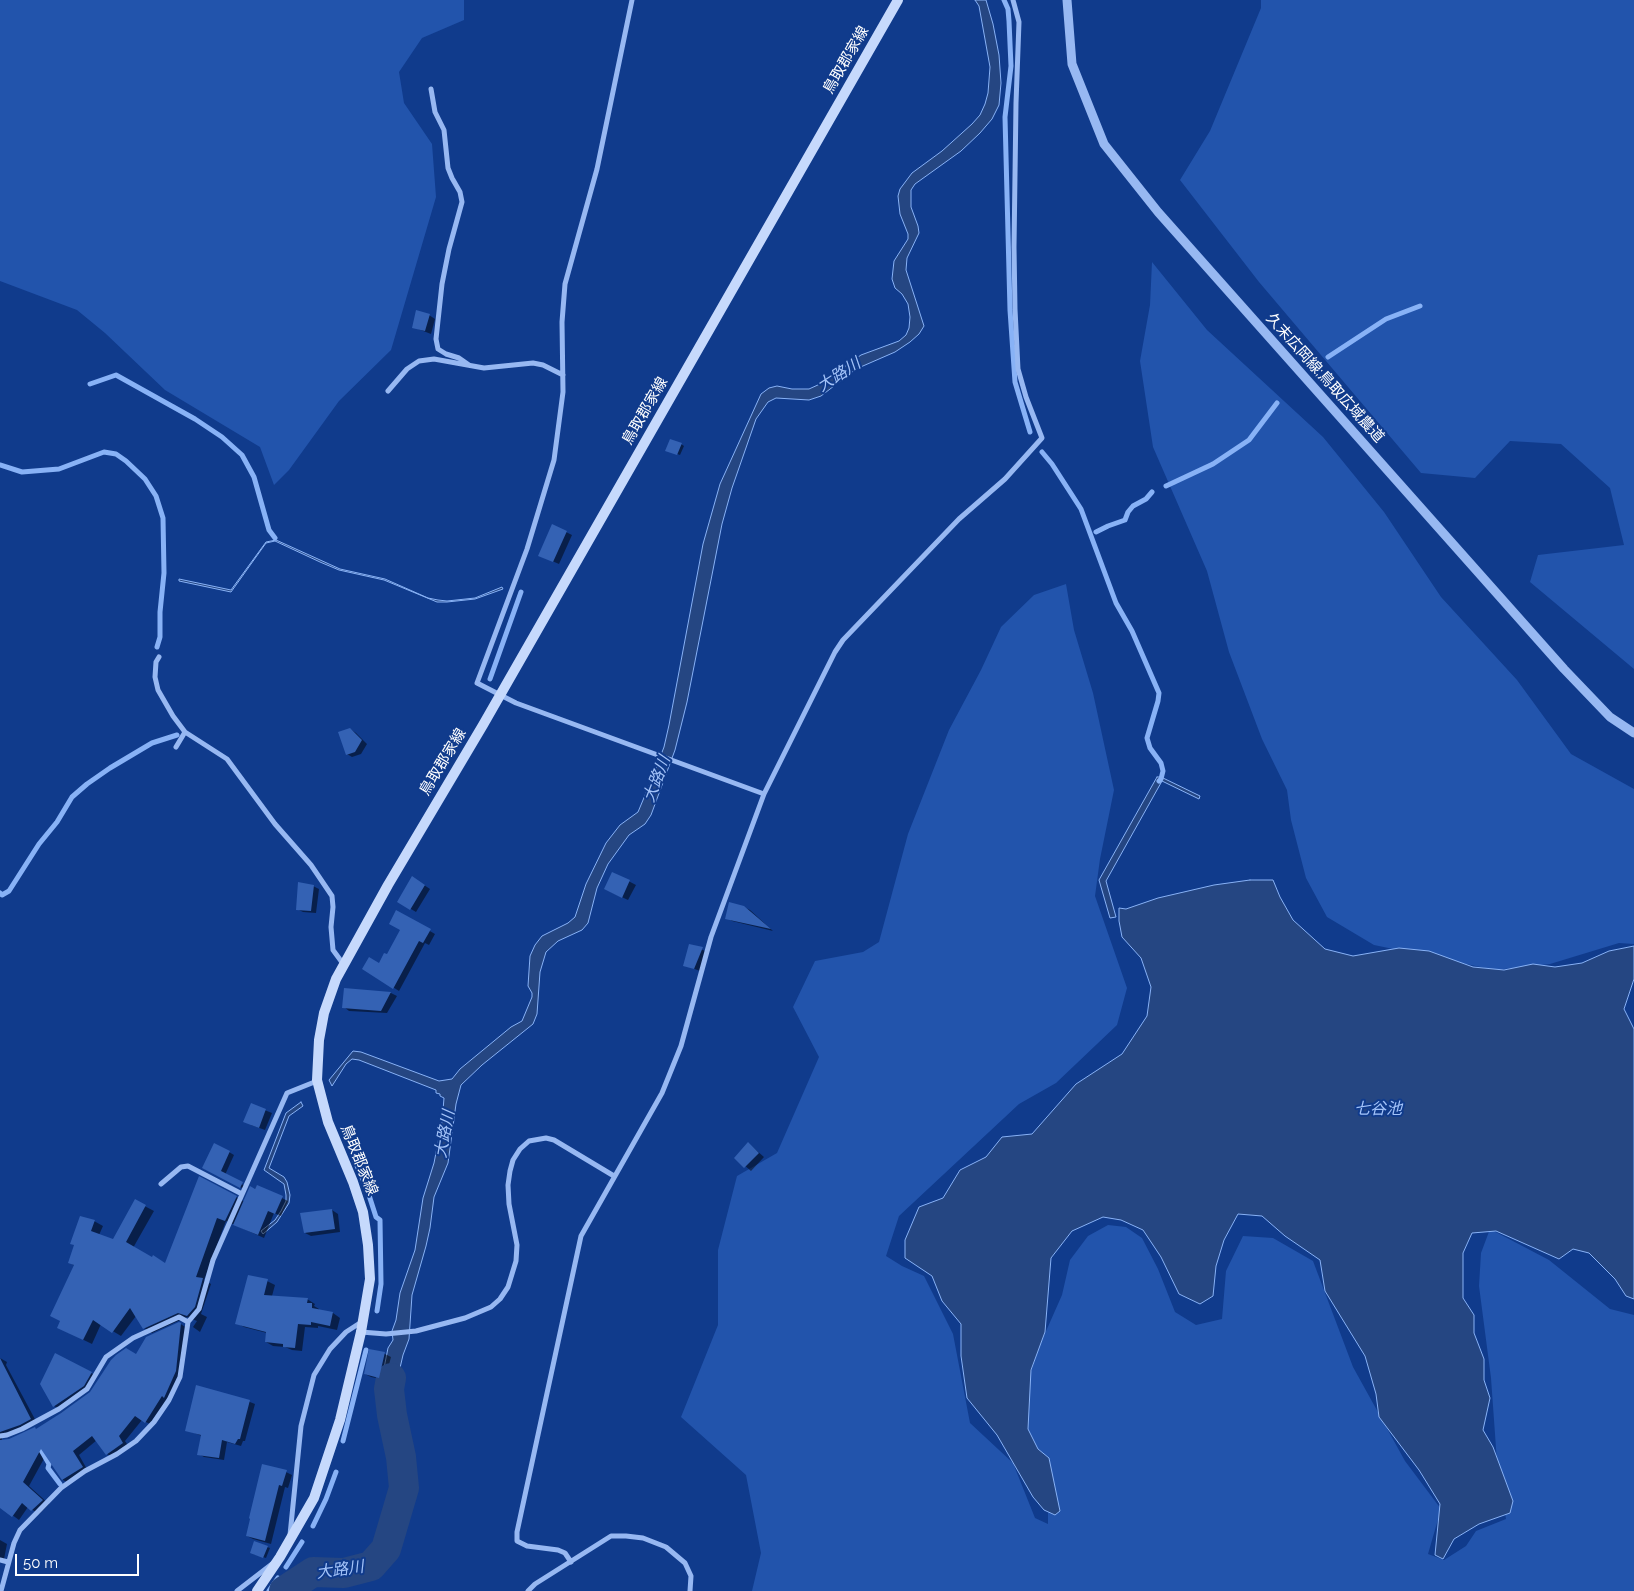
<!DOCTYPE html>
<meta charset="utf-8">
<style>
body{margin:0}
#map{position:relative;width:1634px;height:1591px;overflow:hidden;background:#103b8c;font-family:Raleway,sans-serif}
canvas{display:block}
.scale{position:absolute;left:15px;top:1554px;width:124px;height:22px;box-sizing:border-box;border:2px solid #fff;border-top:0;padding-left:6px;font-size:15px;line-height:18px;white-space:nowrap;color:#fff;-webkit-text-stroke:4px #103b8c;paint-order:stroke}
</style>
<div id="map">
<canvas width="1634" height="1591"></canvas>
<div class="scale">50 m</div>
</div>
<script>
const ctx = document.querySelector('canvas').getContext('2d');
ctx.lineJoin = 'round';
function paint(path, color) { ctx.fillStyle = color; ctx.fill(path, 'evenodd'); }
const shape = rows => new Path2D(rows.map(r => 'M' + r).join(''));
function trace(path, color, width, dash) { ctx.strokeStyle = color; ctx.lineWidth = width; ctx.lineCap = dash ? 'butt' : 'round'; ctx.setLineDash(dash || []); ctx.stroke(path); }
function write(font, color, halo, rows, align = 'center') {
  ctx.font = font + ' Raleway,"Noto Sans JP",sans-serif'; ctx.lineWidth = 4; ctx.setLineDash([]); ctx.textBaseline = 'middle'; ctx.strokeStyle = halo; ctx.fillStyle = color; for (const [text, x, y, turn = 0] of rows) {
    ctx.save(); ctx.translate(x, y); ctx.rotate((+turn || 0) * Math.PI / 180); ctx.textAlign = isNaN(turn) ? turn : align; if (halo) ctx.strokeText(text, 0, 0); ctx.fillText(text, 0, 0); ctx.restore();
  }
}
paint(shape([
 [0,0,464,0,464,20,422,38,399,72,404,103,432,144,436,197,391,350,339,401,289,470,274,485,260,447,165,390,105,333,77,310,0,281],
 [1261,0,1634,0,1634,669,1530,582,1538,555,1624,545,1610,488,1561,444,1510,441,1475,478,1421,473,1259,282,1180,180,1210,131,1261,8],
 [1152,262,1207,330,1323,437,1384,512,1441,597,1517,680,1571,754,1634,789,1634,944,1619,943,1550,964,1495,970,1374,945,1327,917,1306,878,1291,820,1287,790,1262,739,1229,652,1207,571,1153,447,1140,361,1150,305],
 [1066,584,1074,630,1093,693,1114,790,1100,859,1095,896,1127,988,1117,1025,1056,1083,1019,1104,899,1216,886,1256,902,1266,924,1276,953,1334,970,1423,1013,1463,1035,1518,1048,1524,1048,1492,1026,1456,1021,1403,1039,1347,1062,1295,1070,1260,1088,1236,1108,1225,1126,1227,1142,1238,1158,1269,1175,1312,1196,1325,1222,1319,1226,1271,1243,1236,1273,1238,1313,1261,1353,1367,1405,1461,1441,1509,1428,1554,1444,1560,1466,1546,1476,1531,1506,1519,1497,1462,1491,1378,1479,1286,1481,1253,1490,1229,1549,1260,1610,1309,1634,1315,1634,1591,752,1591,761,1553,746,1475,681,1417,718,1325,718,1250,737,1176,777,1153,819,1057,793,1007,815,961,863,952,879,942,908,834,949,730,981,670,1001,627,1034,595]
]), '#2254ac');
const water = shape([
 [975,0,986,0,993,24,999,55,1001,83,999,105,992,119,980,133,961,151,915,184,911,190,911,207,918,226,919,233,907,258,906,270,924,326,919,334,910,342,895,352,856,369,821,396,809,400,776,398,768,402,756,419,732,488,722,524,687,702,675,750,651,815,645,824,629,835,608,864,597,888,588,923,582,930,558,941,546,952,540,972,537,1014,533,1024,482,1065,461,1085,456,1104,448,1163,434,1197,430,1228,426,1246,412,1295,409,1339,403,1355,393,1398,397,1415,387,1422,381,1396,382,1378,388,1348,393,1340,392,1331,396,1320,400,1293,415,1250,423,1198,434,1163,442,1122,444,1098,440,1096,440,1094,436,1093,436,1090,359,1060,352,1059,346,1064,332,1086,329,1080,353,1051,361,1052,439,1081,452,1079,460,1069,511,1027,522,1021,532,997,532,993,528,986,530,956,535,945,542,936,568,923,575,917,586,884,606,843,620,825,638,812,651,781,664,747,669,725,703,544,720,484,761,394,769,388,777,386,792,389,809,389,820,384,861,355,899,341,906,335,909,328,910,317,908,304,902,294,895,288,892,279,894,261,908,239,908,234,900,214,898,196,900,189,912,173,942,151,972,124,980,115,985,104,988,93,990,67,979,6,975,0],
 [276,540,340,569,385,579,428,598,438,600,447,601,475,598,502,587,503,589,475,599,447,602,437,602,384,580,339,570,320,562,275,541,266,543,231,592,179,581,179,579,231,590,266,542,276,540],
 [1157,777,1161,777,1200,796,1199,799,1162,781,1106,881,1116,917,1110,918,1099,880,1157,777],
 [1250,880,1273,880,1280,897,1293,920,1325,949,1353,956,1399,948,1429,951,1473,967,1504,970,1533,964,1555,967,1582,963,1609,951,1634,946,1634,979,1624,1009,1634,1029,1634,1299,1626,1296,1615,1279,1589,1253,1573,1249,1559,1259,1496,1231,1472,1233,1463,1253,1463,1298,1474,1315,1474,1333,1484,1359,1484,1380,1490,1398,1483,1430,1493,1447,1513,1501,1510,1513,1479,1524,1454,1539,1443,1559,1435,1555,1440,1504,1419,1470,1379,1417,1376,1394,1365,1356,1325,1291,1320,1260,1285,1236,1262,1216,1238,1214,1224,1240,1216,1266,1213,1296,1200,1304,1179,1294,1161,1257,1143,1230,1121,1220,1103,1217,1072,1231,1051,1258,1045,1332,1031,1370,1028,1429,1038,1449,1049,1458,1060,1511,1055,1515,1044,1510,1033,1497,997,1435,967,1398,961,1356,961,1324,942,1301,932,1276,905,1258,905,1240,919,1207,943,1198,960,1170,986,1157,1002,1137,1032,1134,1076,1084,1122,1054,1147,1016,1151,987,1141,958,1122,937,1119,921,1119,908,1126,909,1158,898,1214,885,1250,880],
 [301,1102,303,1106,289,1116,269,1168,284,1177,287,1182,290,1195,289,1203,277,1222,263,1234,261,1231,275,1220,281,1211,286,1201,286,1195,284,1184,264,1170,286,1113,301,1102]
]);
paint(water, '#254682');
trace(water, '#88b2f6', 1);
paint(shape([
 [429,315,435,319,431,334,413,327],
 [681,444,684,446,680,455,669,451],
 [566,532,572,535,559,564,545,558],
 [350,729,356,733,367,744,361,754,352,757,347,754],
 [613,873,636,885,628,900,611,892],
 [418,881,430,889,416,912,399,902],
 [313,886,319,889,316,913,303,912,297,909],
 [744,907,750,910,773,931,732,921,727,918],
 [397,912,435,934,429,945,425,943,399,991,363,968,379,965,388,956,402,930],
 [690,945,708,952,700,971,684,965],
 [345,989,391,993,397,996,387,1013,349,1011,344,1007],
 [252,1105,272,1113,265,1130,251,1125],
 [749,1144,764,1157,751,1171,736,1158],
 [229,1152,234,1155,225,1175,247,1187,246,1190,203,1168],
 [257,1186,288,1201,281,1216,274,1213,264,1238,226,1221,204,1280,211,1284,201,1314,207,1317,200,1332,193,1327,197,1321,187,1317,152,1333,144,1328,136,1316,121,1336,101,1324,92,1344,59,1328,75,1266,69,1262,94,1221,103,1226,99,1235,114,1240,135,1201,154,1211,133,1248,170,1267,236,1197,245,1202],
 [332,1210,338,1214,340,1232,311,1236,305,1233],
 [267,1281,275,1285,272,1296,307,1299,315,1304,314,1306,319,1309,319,1311,333,1313,340,1318,337,1330,318,1326,318,1328,305,1327,302,1351,292,1350,285,1347,273,1346,266,1342,267,1333,244,1327,237,1323],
 [179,1323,187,1328,182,1375,152,1425,142,1420,125,1441,129,1447,114,1458,107,1454,97,1440,79,1455,88,1471,69,1483,63,1480,46,1455,29,1486,49,1504,39,1514,28,1507,19,1520,0,1506,0,1358,7,1362,6,1365,37,1423,2,1437,2,1441,8,1441,35,1428,37,1430,90,1393],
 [370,1351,385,1354,391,1357,385,1380,371,1377,365,1374],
 [55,1355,97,1376,89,1389,60,1409,54,1406,42,1384],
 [196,1387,250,1402,255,1404,245,1441,243,1441,241,1446,227,1442,224,1460,204,1457,199,1454,202,1436,187,1430],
 [286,1472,292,1475,288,1488,285,1487,271,1544,253,1539,247,1536,252,1519],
 [0,1540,7,1544,4,1559,0,1558],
 [267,1547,270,1548,266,1558,253,1554]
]), '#0007');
trace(shape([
 [1004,0,1008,9,1009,21,1011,66,1005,117,1010,310,1015,382,1030,432],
 [1328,357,1386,319,1420,306],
 [90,384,116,375,195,419,222,437,242,455,254,477,269,530,275,538],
 [1042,452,1052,464,1081,509,1116,603,1132,631,1159,693,1158,701,1147,738,1150,748,1161,763,1163,771,1161,779,1159,781],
 [0,465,22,472,59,469,104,452,116,454,126,461,145,479,156,496,163,518,164,573,160,612,160,637,157,647],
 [1166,486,1213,464,1249,440,1277,403],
 [1096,532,1108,526,1125,520,1128,512,1133,506,1146,499,1152,492],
 [490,679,521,592],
 [0,893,2,895,9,891,39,844,57,822,72,797,87,784,110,768,152,743,177,735],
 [355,1161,367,1189,376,1217,380,1220,381,1284,377,1311],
 [343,1441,366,1350],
 [37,1446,41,1450,49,1464,48,1468,60,1484],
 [313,1526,326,1499,336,1472],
 [286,1567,302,1542],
 [269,1591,278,1578]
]), '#88b2f6', 5);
trace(shape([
 [284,1591,313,1572,344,1573,371,1566,386,1549,404,1488,401,1457,392,1415,389,1389,391,1378]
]), '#254682', 30);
paint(shape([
 [416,310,430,314,425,331,412,328],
 [670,439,682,443,677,455,665,451],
 [552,524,567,531,553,562,538,556],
 [350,728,362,740,355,752,346,755,338,732],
 [612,872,630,880,622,898,604,889],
 [412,876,425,885,410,910,397,902],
 [298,882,314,885,311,911,296,910],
 [729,902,744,906,771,929,725,919],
 [396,910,431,929,423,943,419,941,393,989,362,969,369,957,379,963,384,953,387,954,400,930,389,924],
 [689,944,703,947,694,969,683,966],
 [344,988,391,992,381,1011,342,1008],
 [251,1103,266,1109,259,1128,243,1122],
 [748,1142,759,1153,744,1168,734,1158],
 [214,1143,230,1151,221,1171,243,1182,240,1188,202,1168],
 [199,1176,237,1196,225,1221,217,1218,196,1277,203,1278,195,1307,187,1316,178,1313,143,1329,130,1308,112,1333,93,1320,83,1340,57,1328,60,1321,50,1316,74,1265,68,1263,74,1245,70,1244,80,1216,95,1220,91,1231,113,1239,135,1199,146,1205,126,1242,152,1257,153,1255,165,1263],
 [257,1185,283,1196,275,1214,268,1211,258,1235,233,1225,250,1186,255,1189],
 [332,1209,335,1229,304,1233,300,1213],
 [248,1275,268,1279,264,1295,308,1298,307,1303,312,1303,312,1308,333,1312,330,1326,311,1322,311,1325,298,1324,295,1348,283,1347,283,1344,265,1342,266,1332,235,1324],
 [179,1322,181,1323,176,1371,164,1398,162,1396,145,1423,135,1416,119,1436,123,1443,106,1455,92,1436,73,1451,83,1467,62,1480,41,1449,23,1482,43,1500,31,1511,22,1503,12,1517,0,1508,0,1440,9,1439,35,1427,36,1429,61,1413,90,1392,111,1360,116,1355,126,1348,136,1354,146,1337],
 [369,1349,385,1352,379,1378,364,1374],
 [55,1353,92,1372,84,1386,53,1407,40,1384],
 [0,1358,31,1419,20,1425,0,1432],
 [196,1385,250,1400,240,1439,238,1439,235,1444,222,1440,219,1458,197,1455,201,1435,185,1431],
 [262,1464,287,1470,282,1486,279,1485,265,1541,246,1536,250,1519,249,1518],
 [254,1541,268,1546,263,1558,250,1553]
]), '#3462b4');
trace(shape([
 [632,0,597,169,565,284,562,322,563,392,554,460,527,549,477,683,516,703,764,794],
 [431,89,435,112,444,130,448,168,452,178,460,192,462,202,449,249,442,284,436,339,438,349,446,354,459,358,469,365],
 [388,391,407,369,419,361,434,359,484,368,533,363,543,365,563,375],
 [159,657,156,662,155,677,158,690,173,716,185,732,227,759,275,824,311,865,332,896,333,907,331,927,333,950,344,965],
 [176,747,185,732],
 [161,1184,181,1167,188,1166,242,1194],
 [361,1332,386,1334,416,1331,465,1318,491,1307,500,1299,508,1287,516,1261,517,1245,509,1204,508,1185,510,1171,513,1160,520,1149,529,1141,546,1138,554,1140,614,1176],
 [0,1436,7,1435,22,1429,59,1409,87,1389,106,1357,133,1338,179,1317,188,1322],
 [290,1535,301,1426,314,1375,330,1349,346,1332,363,1321],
 [0,1560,8,1562],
 [571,1562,565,1553,558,1550,527,1546,517,1541,517,1532,581,1236,662,1093,681,1046,711,937,764,794,835,652,843,640,959,519,1005,479,1042,438,1026,397,1018,369,1015,309,1014,247,1016,103,1019,22,1013,0],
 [1,1591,14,1543,20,1530,61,1488,85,1471,117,1454,136,1441,154,1422,169,1400,180,1377,188,1322,199,1309,213,1260,287,1093,317,1081],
 [237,1591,272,1564],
 [528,1591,535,1584,611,1536,626,1536,643,1538,666,1547,685,1563,691,1576,690,1591]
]), '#97b8f2', 5);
trace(shape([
 [1067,0,1072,64,1104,144,1158,212,1564,669,1610,717,1634,733]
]), '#97b8f2', 9);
trace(shape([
 [257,1591,280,1557,314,1498,340,1420,361,1332,370,1279,368,1245,363,1212,353,1182,328,1122,317,1080,319,1040,324,1013,336,979,388,885,483,725,898,0]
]), '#c6d9fc', 10);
write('15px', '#fff', '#103b8c', [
 ["鳥取郡家線",846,60,-60],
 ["久末広岡線;鳥取広域農道",1325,378,48],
 ["鳥取郡家線",645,411,-60],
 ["鳥取郡家線",443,762,-59],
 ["鳥取郡家線",359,1160,68]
]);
write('italic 16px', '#a3c3f9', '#103b8c', [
 ["大路川",839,375,-33],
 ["大路川",657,779,-69],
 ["七谷池",1378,1109],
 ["大路川",445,1134,-80],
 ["大路川",340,1570,-8]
]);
</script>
